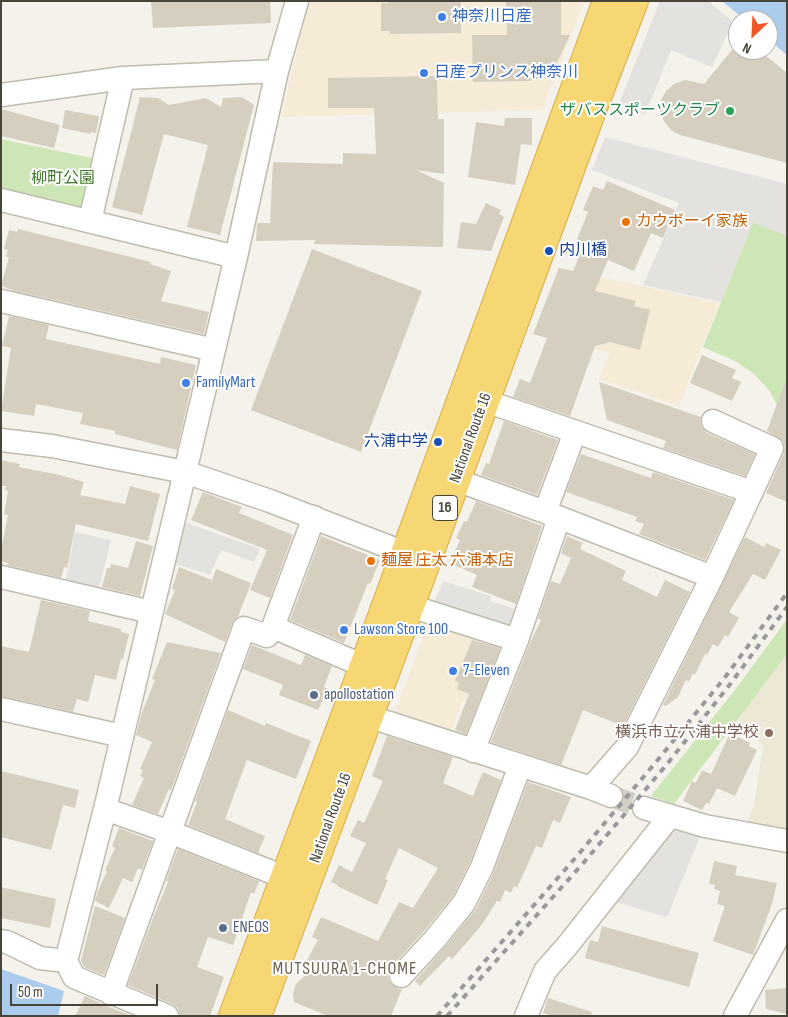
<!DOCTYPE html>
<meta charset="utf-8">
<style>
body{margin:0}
#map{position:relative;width:788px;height:1017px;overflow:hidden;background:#f4f2eb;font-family:"Sofia Sans Condensed",sans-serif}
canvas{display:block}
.frame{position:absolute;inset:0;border:2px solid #484439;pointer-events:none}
.north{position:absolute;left:728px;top:10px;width:50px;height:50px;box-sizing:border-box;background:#fff;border:1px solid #b6b4b0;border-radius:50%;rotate:205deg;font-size:14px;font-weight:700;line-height:20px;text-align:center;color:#484439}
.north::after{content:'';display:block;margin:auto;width:18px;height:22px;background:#ef5727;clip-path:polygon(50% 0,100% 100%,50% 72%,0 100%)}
.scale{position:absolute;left:10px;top:984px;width:148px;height:22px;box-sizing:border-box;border:2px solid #484439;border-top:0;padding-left:6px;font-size:15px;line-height:18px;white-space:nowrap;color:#484439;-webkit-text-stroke:4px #fff;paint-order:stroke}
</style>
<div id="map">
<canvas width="788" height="1017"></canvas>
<div class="frame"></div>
<div class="north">N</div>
<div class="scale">50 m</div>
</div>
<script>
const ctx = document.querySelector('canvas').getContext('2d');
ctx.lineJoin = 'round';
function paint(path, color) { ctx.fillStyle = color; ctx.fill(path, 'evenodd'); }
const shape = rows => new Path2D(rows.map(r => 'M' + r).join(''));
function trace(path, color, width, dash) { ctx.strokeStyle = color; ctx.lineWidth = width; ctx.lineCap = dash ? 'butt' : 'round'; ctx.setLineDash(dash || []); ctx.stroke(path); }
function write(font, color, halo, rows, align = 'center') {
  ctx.font = font + ' "Sofia Sans Condensed","Noto Sans JP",sans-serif'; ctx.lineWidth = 4; ctx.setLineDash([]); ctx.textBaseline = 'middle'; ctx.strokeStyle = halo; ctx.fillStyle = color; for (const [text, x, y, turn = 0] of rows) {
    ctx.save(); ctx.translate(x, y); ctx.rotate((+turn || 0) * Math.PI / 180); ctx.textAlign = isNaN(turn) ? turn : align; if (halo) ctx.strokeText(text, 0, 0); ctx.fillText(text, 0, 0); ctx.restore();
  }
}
paint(shape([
 [309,1,584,1,542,110,281,117],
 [559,268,719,303,679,406,599,379,610,353,533,334],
 [430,617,508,641,483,709,462,701,450,734,395,713]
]), '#f5ebd7');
paint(shape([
 [787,654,787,833,747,823,754,805,763,746,738,719]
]), '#ede8d5');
paint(shape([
 [1,139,96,159,85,211,1,191],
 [753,222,787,236,787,418,783,416,769,390,754,374,737,362,703,347],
 [787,619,787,654,674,804,651,796,738,686]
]), '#cce6b6');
paint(shape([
 [660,1,708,1,733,22,712,67,671,50,645,115,619,104],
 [605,137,787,184,787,236,753,222,721,302,643,285,679,203,592,170],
 [181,521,260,549,254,562,221,550,210,575,173,563],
 [75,532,111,540,98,592,65,584],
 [443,581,491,596,490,601,515,609,507,629,433,606],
 [673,826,701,834,667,917,612,901]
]), '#e3e2df');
paint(shape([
 [722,1,787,1,787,55,768,39,768,20,745,20],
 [1,969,64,991,58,1016,1,1016]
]), '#abcced');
paint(shape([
 [151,1,270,1,271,23,153,28],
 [388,1,461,1,461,33,390,34,390,31,381,31,381,3,388,3],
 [506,1,561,1,561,35,570,35,552,73,548,76,529,81,473,82,472,35,507,35],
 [732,50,759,50,787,73,787,163,680,135,671,130,664,121,660,111,661,100,666,91,674,84,685,80,704,84],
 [437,76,438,119,444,119,444,174,416,170,444,183,443,247,314,244,315,240,256,241,257,223,270,223,273,162,343,164,343,153,376,154,374,108,328,108,328,78],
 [140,97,158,98,169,105,206,98,221,107,223,98,242,97,254,105,220,235,187,227,208,145,164,134,142,215,112,207],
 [1,109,60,125,54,148,1,136],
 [65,110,99,116,96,133,91,132,91,134,62,128],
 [505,118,532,118,532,145,521,144,515,185,468,177,476,122,504,126],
 [607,181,675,210,663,238,651,233,634,271,608,260,595,291,636,301,634,306,650,310,640,350,610,342,595,346,570,416,513,397,520,379,530,383,547,338,533,334,559,268,573,271,585,243,577,239,588,212,583,210,593,186,603,190],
 [486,203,501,210,499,214,504,217,491,251,457,248,461,222,476,224],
 [18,229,151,262,150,264,171,271,161,301,209,312,204,334,15,291,1,286,9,257,6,257,8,250,4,249,9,230,17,232],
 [312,249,422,291,361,452,251,410],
 [9,316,49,325,46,339,160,364,161,357,196,365,177,450,115,434,115,431,80,424,83,413,36,404,34,416,1,411,11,348,2,346],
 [702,355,736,370,732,378,741,382,732,401,690,383],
 [599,382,701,417,700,423,702,428,707,433,755,454,745,476,663,448,666,441,607,420],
 [785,382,787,382,787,502,766,493,784,453,785,446,782,440,767,431],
 [504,421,558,440,537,495,481,475,486,463,489,464],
 [581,454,651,478,653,472,734,500,705,560,639,534,644,524,635,521,637,517,566,492],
 [1,460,20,464,19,467,60,475,84,482,80,495,125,504,130,486,160,494,148,541,76,524,67,568,64,567,61,578,7,565,8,563,1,561,1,550,8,515,4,514,8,491,5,490,6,486,1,486],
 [203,492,242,507,239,513,293,535,270,598,250,590,267,550,191,520],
 [476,501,542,526,516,604,472,587,477,575,450,563,460,540,456,538,464,521,467,522],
 [321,536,380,560,370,584,368,583,344,643,290,620],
 [567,536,583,543,580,549,626,571,622,580,657,597,665,580,690,592,623,726,583,710,561,765,491,742,529,645,541,620,538,619,551,581,560,584,571,558,561,553],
 [745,537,764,547,766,543,781,550,765,580,753,574,729,612,739,618,728,637,725,635,718,647,713,644,707,655,705,654,695,675,693,673,689,682,686,680,678,697,666,706,663,705],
 [136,541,153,546,140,596,102,587,107,568,110,568,111,564,128,568],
 [179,567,212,580,216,569,251,583,238,617,232,624,225,642,165,614,175,590,172,589],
 [41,600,90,611,88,621,121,629,121,632,129,634,123,659,121,659,116,680,95,675,88,702,77,699,73,712,1,696,1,646,29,652],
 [472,640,500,648,466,734,455,730,469,694,457,689,459,683,455,681],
 [167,642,221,653,171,790,169,789,158,814,132,805,144,778,140,776,143,770,140,769,152,742,136,735,141,715,155,680,152,679],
 [252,645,301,665,305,655,332,666,324,687,328,689,318,710,279,695,283,685,243,669],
 [228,710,265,726,266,723,311,741,296,779,247,760,225,819,265,836,258,853,188,825,197,802,195,801],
 [730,733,750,743,749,746,757,750,735,796,717,788,709,804,706,803,702,810,683,801,692,781,696,783,702,770,711,774],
 [387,736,453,757,443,783,473,796,483,772,501,780,470,862,453,896,425,930,391,967,388,973,388,979,392,985,398,989,402,989,391,1016,328,1016,294,1002,293,994,296,984,311,970,304,966,318,940,312,937,321,917,378,941,399,902,413,908,438,868,399,848,385,879,388,880,377,905,337,886,338,885,331,882,339,865,352,872,366,843,350,836,358,820,364,823,383,781,372,776],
 [1,771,79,790,75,808,63,805,51,850,1,837],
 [528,782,571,797,560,823,553,820,542,848,536,846,517,888,514,886,511,893,505,890,500,902,497,901,481,926,452,959,449,956,420,986,415,981,445,947,476,909,494,872],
 [119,828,153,841,142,870,138,868,132,882,123,878,109,908,95,901,98,891,107,871,105,870,115,848,112,846],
 [178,849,259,881,254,894,251,892,233,945,208,937,197,967,224,977,210,1016,180,1016,178,1008,172,1004,128,985,153,918,168,882,166,881],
 [714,861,737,866,735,875,777,883,772,904,753,955,713,941,725,906,717,904,720,891,714,889,715,885,709,884],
 [1,887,56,899,50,928,1,918],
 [95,906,125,918,104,975,84,967,81,961],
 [602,926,699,953,689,987,585,958,590,940,598,942],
 [787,988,787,1014,766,1009,765,990],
 [85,996,106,1006,132,1016,75,1016],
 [548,998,592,1012,591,1016,553,1016,543,1013]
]), '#d6cfc0');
trace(shape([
 [611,796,644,808]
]), '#d2cfc7', 22, [22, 11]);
const street = shape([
 [1,95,123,78,277,71],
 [1,200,236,257],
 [90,221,123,78],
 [1,301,214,350],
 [484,403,500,406,752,492],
 [1,440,52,446,185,472,270,501,405,553],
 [456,478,470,485,545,512,712,577],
 [545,512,575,432],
 [1,577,151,612],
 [410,606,517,640],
 [273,627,314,517],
 [1,709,122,736],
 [352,711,591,788,611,796],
 [473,751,517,640,559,518],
 [591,788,627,747,712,577,772,448,713,421],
 [644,808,705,826,787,841],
 [105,809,170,832,284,877],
 [1,941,7,942,40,958,66,961],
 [401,976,435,939,464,903,482,867,520,766],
 [111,994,244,628,267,636,273,627,364,666],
 [167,1016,74,977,66,961,105,809,236,257,277,71,297,1],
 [526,1016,545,971,567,946,670,816],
 [735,1016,787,920]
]);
const highway = shape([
 [233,1016,364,666,607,1],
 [257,1016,410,606,592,110,634,1]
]);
trace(street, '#c0bbad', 25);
trace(highway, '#d6ad43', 30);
trace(street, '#fff', 22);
trace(highway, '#f7d774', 28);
trace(shape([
 [437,1016,577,856,661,756,726,676,787,593],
 [447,1016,585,861,668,763,731,683,787,607]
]), '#999', 4, [6, 6]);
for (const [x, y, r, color] of [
 [442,17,5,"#3f7fe0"],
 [424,73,5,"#3f7fe0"],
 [730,111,5,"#2e9e5b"],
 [626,222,5,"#e8710a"],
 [549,251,5,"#1a4fb4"],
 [186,383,5,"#3f7fe0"],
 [438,442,5,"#1a4fb4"],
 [371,561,5,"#e8710a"],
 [344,630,5,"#3f7fe0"],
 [453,671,5,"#3f7fe0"],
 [314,695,5,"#5c6f8a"],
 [769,733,5,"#8d6e63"],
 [223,928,5,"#5c6f8a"]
]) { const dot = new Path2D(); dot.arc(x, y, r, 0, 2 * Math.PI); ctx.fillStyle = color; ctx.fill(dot); trace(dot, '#fff', 2); }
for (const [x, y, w] of [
 [445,508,25]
]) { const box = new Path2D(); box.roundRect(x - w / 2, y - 12.5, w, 25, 4); ctx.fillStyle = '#fff'; ctx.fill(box); trace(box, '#484439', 1); }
write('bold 15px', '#484439', null, [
 ["16",445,508]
]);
write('16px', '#366cbe', '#fff', [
 ["神奈川日産",452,17],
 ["日産プリンス神奈川",434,73],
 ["FamilyMart",196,383],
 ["Lawson Store 100",354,630],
 ["7-Eleven",463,671]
], 'left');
write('16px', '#27864d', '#fff', [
 ["ザバススポーツクラブ",720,111]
], 'right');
write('16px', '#43782e', '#fff', [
 ["柳町公園",63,179]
]);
write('16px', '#c56008', '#fff', [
 ["カウボーイ家族",636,222],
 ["麺屋 庄太 六浦本店",381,561]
], 'left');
write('16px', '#164399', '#fff', [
 ["内川橋",559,251],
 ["六浦中学",428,442,"right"]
], 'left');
write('16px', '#484439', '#fff', [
 ["National Route 16",471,438,-70],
 ["National Route 16",331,818,-70]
]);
write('16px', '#4e5e75', '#fff', [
 ["apollostation",324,695],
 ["ENEOS",233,928]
], 'left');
write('16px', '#785e54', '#fff', [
 ["横浜市立六浦中学校",759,733]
], 'right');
ctx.letterSpacing = '1px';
write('18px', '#6b6250', '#fff', [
 ["MUTSUURA 1-CHOME",345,969]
]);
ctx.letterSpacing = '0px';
</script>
